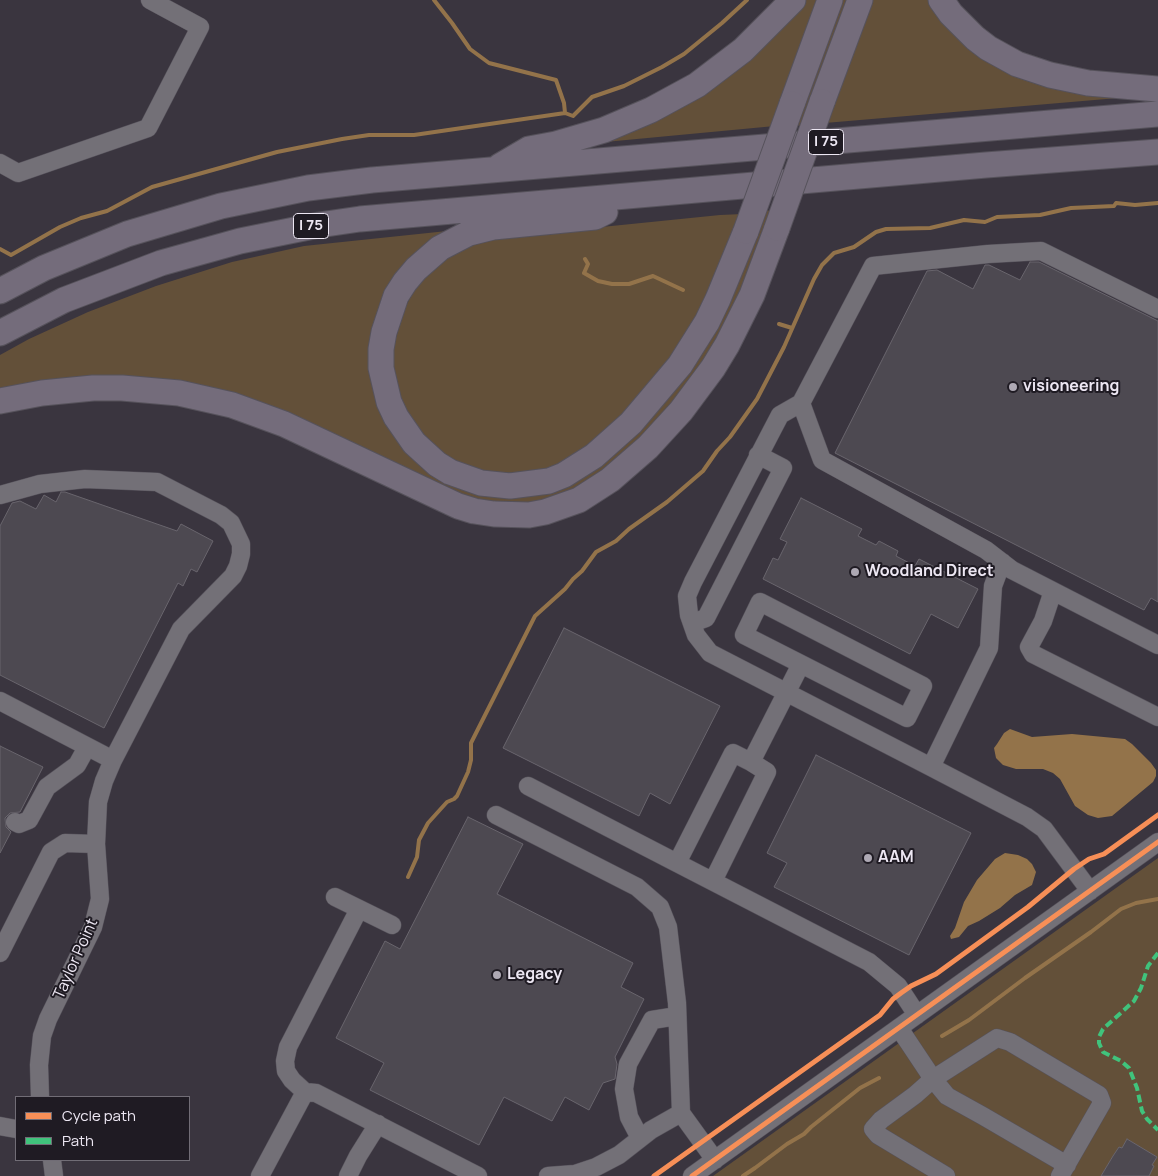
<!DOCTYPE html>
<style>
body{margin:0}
#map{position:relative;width:1158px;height:1176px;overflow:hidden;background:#3a353f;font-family:Manrope,sans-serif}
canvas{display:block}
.legend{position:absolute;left:15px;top:1096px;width:175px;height:65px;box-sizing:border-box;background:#1f1b23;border:1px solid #716d76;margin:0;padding:6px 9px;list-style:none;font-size:15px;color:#ede7f3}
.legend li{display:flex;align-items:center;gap:10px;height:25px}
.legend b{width:25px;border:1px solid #716d76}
</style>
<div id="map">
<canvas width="1158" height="1176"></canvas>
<ul class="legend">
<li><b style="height:6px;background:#f78f57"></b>Cycle path</li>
<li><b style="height:6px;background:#40c37c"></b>Path</li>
</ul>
</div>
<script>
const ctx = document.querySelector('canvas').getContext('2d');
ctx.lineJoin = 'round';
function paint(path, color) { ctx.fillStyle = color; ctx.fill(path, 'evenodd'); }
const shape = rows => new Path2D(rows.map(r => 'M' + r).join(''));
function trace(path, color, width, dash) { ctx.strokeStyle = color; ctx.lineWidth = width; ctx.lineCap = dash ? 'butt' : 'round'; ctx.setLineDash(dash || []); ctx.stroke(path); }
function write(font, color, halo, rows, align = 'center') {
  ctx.font = font + ' Manrope,sans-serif'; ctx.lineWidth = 4; ctx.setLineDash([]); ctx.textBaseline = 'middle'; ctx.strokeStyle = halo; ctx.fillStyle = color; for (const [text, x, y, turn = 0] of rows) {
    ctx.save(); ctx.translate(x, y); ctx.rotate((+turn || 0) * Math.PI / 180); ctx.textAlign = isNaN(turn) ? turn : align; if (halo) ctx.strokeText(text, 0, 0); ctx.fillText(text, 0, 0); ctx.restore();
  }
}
paint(shape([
 [803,0,821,0,775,126,605,142],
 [838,0,853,0,807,125,792,126],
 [869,0,932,0,953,27,1118,98,825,123],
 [776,210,752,272,699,376,622,462,550,504,488,507,250,404,0,393,0,355,29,339,88,312,156,286,232,262,304,246,447,231,423,252,378,394,486,493,615,450,762,211],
 [743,214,706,304,644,396,580,456,550,468,518,474,489,473,456,462,426,441,409,416,401,401,393,371,393,355,395,339,405,308,412,294,420,281,442,261,470,246,503,237,720,215],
 [1158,858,1158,1176,713,1176]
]), '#635039');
paint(shape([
 [1010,729,1032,737,1072,734,1125,739,1132,744,1151,763,1156,770,1156,776,1153,782,1112,816,1098,818,1088,815,1075,806,1060,779,1053,773,1043,769,1016,769,1003,765,996,758,994,748,997,744,1004,733],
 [1005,853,1018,855,1027,859,1032,864,1036,872,1032,885,1015,895,1000,908,979,921,968,926,959,937,951,939,950,936,955,928,964,902,977,880,995,859]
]), '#93734a');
trace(shape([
 [434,0,452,23,470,49,489,63,556,80,564,103,565,113],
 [0,249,11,255,60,227,81,218,107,211,152,187,277,152,342,139,369,135,414,135,565,113,573,116,592,97,624,86,662,67,684,54,722,23,747,0],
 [585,259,588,264,584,273,598,281,612,284,629,284,653,276,683,290],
 [779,324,792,328],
 [408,877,417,857,419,840,428,823,447,802,454,799,457,796,468,772,471,760,471,743,535,616,565,589,573,579,582,571,596,552,616,541,629,529,667,502,703,471,717,451,730,437,757,399,784,347,814,279,822,265,834,253,854,247,876,232,886,229,930,228,964,220,985,222,997,217,1040,215,1071,208,1114,206,1116,203,1135,205,1158,203],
 [942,1036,969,1020,1025,978,1091,932,1121,909,1136,903,1158,899],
 [743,1176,755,1168,787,1144,804,1134,811,1127,860,1088,879,1078]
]), '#93734a', 4);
const building = shape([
 [1030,262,1039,262,1158,321,1158,602,1151,598,1144,610,835,453,927,271,937,270,973,289,985,265,989,265,1020,280,1030,262],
 [61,492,65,492,177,531,181,524,213,541,197,572,191,569,183,586,178,583,104,728,0,675,0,526,12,503,20,501,36,509,44,495,56,502,61,492],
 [801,498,862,529,858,536,876,545,879,541,898,551,896,556,915,566,919,559,978,589,958,628,931,614,910,654,763,579,773,558,778,560,787,542,780,539,801,498],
 [564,628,720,706,670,804,650,793,639,816,503,748,564,628],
 [0,746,43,767,20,812,10,813,5,818,6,827,11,832,0,853,0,746],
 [816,755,971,833,909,955,774,887,787,863,767,853,816,755],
 [468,817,523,844,497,894,633,963,621,987,644,999,615,1057,617,1064,615,1079,603,1083,589,1110,565,1097,552,1121,504,1097,479,1145,370,1090,384,1063,336,1038,385,941,400,949,468,817],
 [1127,1139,1157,1157,1152,1165,1154,1166,1149,1176,1101,1176,1113,1156,1119,1147,1122,1148,1127,1139]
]);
paint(building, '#4d4951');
trace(building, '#69656d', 1);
const minor = shape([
 [0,163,18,173,148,128,200,27,150,0],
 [1158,309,1041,251,988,254,873,266,801,403,822,460,986,550,1012,570,1158,645],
 [801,403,780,415,693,582,687,596,689,615,696,635,710,653,931,767,989,648,993,586,1002,562],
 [0,495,40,484,85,479,157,482,221,515,231,523,241,544,241,554,238,566,233,576,181,629,113,760,104,781,98,802,96,844,100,899,93,927,48,1019,42,1036,39,1065,40,1097],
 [1053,591,1043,621,1029,647,1033,654,1158,717],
 [692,623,706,618,783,468,758,455],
 [0,701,113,760],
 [931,767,1027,817,1044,829,1090,891],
 [528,786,677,863,733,753,751,762,801,664,744,635,760,602,923,686,907,718,801,664],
 [496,815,637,887,660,907,668,927,677,1003,681,1113,715,1160],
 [15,822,19,824,29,820,47,787,77,765,87,747],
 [677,863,869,962,898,986,917,1015],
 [713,881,767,772,751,762],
 [335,897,392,925],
 [0,953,51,852,65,843,96,844],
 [899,1028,933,1079,947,1096,983,1116,1067,1165],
 [305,1092,292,1080,286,1071,285,1061,288,1047,359,909],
 [0,1126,16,1129],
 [640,1138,629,1117,624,1089,628,1064,652,1020,677,1016],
 [52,1160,54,1176],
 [260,1176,305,1092,316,1093,478,1176],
 [348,1176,358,1156,378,1124],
 [548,1176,575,1174,596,1167,619,1155,651,1130,681,1113],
 [692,1176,1158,842],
 [946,1176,878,1135,873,1129,881,1120,915,1095,933,1079,997,1038,1010,1042,1099,1095,1102,1103,1060,1176]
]);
const highway = shape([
 [941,0,951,14,975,38,988,48,1017,64,1050,75,1088,83,1158,89],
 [822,102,860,0],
 [792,104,830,0],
 [500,166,529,149,556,144,604,130,651,110,697,85,743,50,793,0],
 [605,212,595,217,493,227,469,233,440,248,416,269,405,282,396,296,384,332,381,349,381,368,389,402,396,417,414,443,437,464,450,472,481,483,510,486,549,481,564,475,594,456,631,423,680,365,707,322,718,299,746,231],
 [0,291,44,268,127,234,221,206,308,188,372,180,1158,114],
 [0,333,64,300,161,263,240,241,319,225,360,219,986,165,1158,152],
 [0,401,42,393,93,388,122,388,179,393,232,405,284,424,458,506,474,511,494,514,529,515,545,512,579,500,610,480,648,447,681,411,713,368,727,345,752,295,777,228]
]);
trace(minor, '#56525b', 19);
trace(highway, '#56525b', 27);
trace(minor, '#737077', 18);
trace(highway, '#746c7b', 25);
const highwayBridge = shape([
 [777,228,822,102],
 [746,231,792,104]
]);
trace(highwayBridge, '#56525b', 27, []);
trace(highwayBridge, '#746c7b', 25);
trace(shape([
 [1158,953,1148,966,1141,988,1134,1001,1103,1029,1099,1037,1099,1043,1103,1052,1121,1061,1129,1068,1137,1088,1142,1111,1147,1119,1158,1130]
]), '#40c37c', 4, [8, 4]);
trace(shape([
 [654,1176,880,1015,893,999,901,993,911,986,936,974,1028,907,1074,869,1089,859,1104,854,1158,815],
 [692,1176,1158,842]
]), '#f78f57', 5);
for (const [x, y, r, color] of [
 [1013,387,5,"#aea9b4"],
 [855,572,5,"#aea9b4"],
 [868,858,5,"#aea9b4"],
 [497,975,5,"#aea9b4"]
]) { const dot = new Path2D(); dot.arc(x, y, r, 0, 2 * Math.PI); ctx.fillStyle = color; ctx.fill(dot); trace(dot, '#1f1b23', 2); }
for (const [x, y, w] of [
 [826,142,35],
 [311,226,35]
]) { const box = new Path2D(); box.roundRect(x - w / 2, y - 12.5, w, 25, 4); ctx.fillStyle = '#1f1b23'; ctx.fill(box); trace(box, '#ede7f3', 1); }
write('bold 15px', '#ede7f3', null, [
 ["I 75",826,142],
 ["I 75",311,226]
]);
write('bold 16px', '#ede7f3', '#1f1b23', [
 ["visioneering",1023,387],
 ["Woodland Direct",865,572],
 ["AAM",878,858],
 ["Legacy",507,975]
], 'left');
write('16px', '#ede7f3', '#1f1b23', [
 ["Taylor Point",76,959,-66]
]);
</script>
